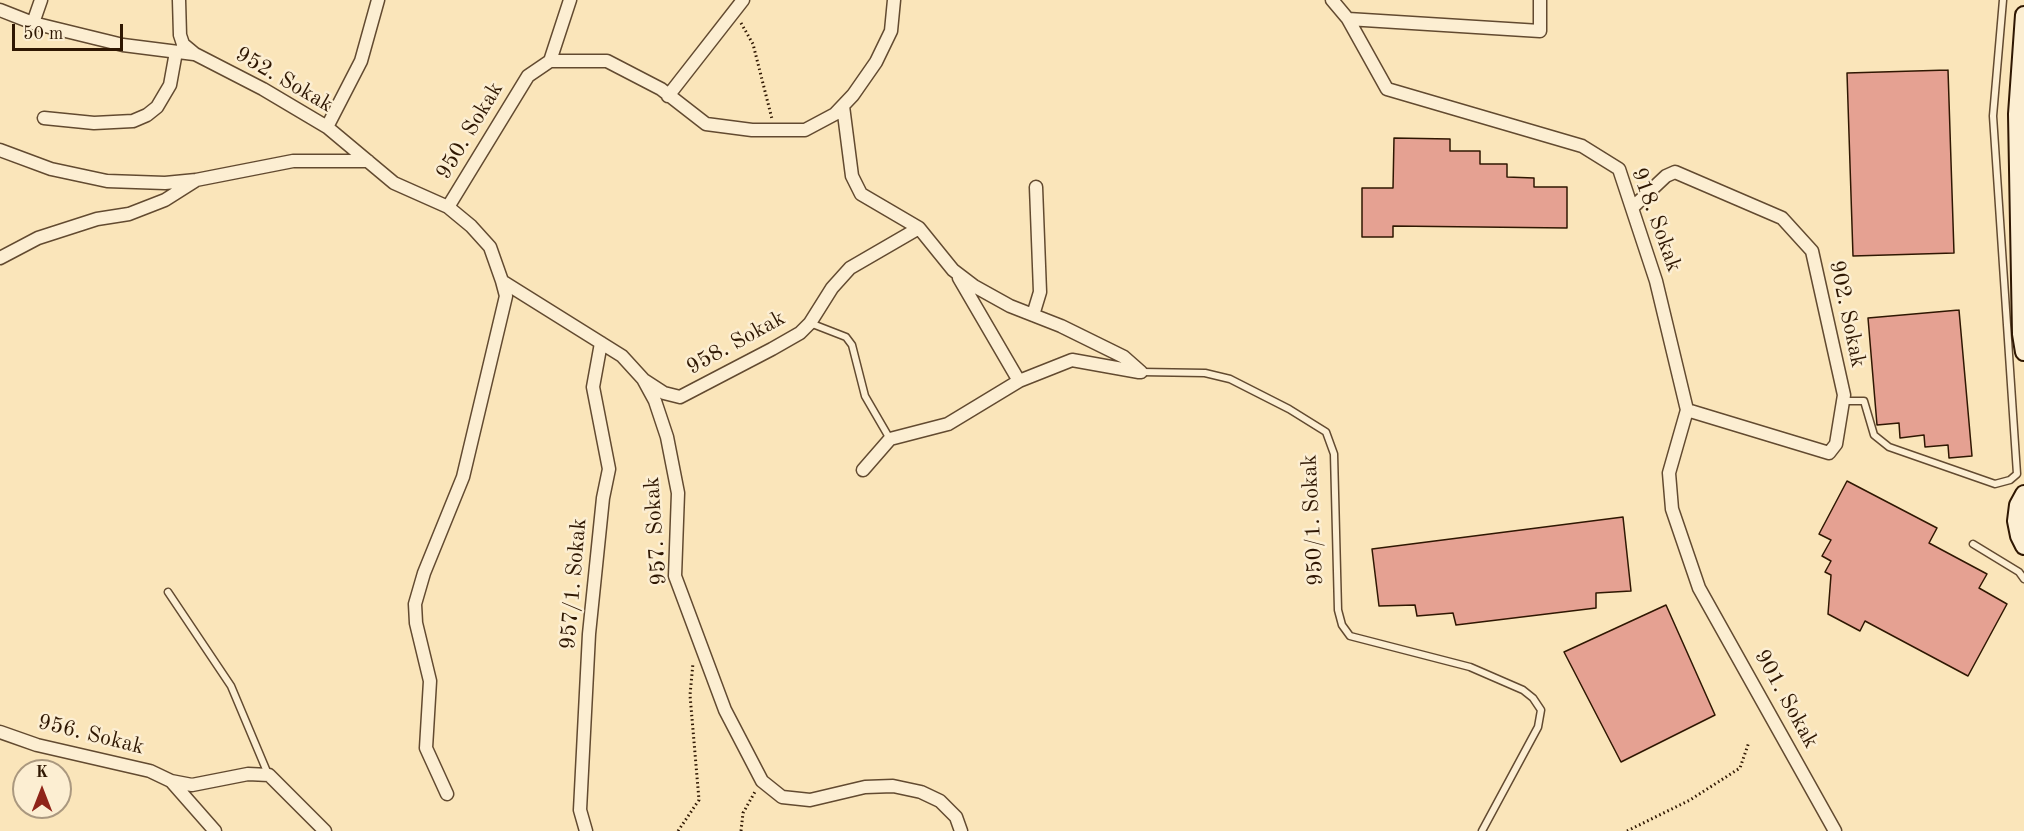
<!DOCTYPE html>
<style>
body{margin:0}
#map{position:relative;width:2024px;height:831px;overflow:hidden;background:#fae5ba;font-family:"Old Standard TT",serif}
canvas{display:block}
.north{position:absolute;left:12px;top:759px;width:60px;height:60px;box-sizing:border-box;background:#fceed2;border:2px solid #aa987f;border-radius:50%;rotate:0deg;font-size:16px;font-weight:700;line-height:24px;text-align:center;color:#2f1702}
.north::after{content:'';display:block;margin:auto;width:21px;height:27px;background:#8f2418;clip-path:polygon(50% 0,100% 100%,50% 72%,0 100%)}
.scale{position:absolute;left:12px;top:24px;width:111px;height:27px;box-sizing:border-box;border:3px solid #2f1702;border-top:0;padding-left:8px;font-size:18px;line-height:21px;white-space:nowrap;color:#2f1702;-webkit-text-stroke:4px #fceed2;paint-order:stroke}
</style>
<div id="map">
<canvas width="2024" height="831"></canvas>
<div class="north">K</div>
<div class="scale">50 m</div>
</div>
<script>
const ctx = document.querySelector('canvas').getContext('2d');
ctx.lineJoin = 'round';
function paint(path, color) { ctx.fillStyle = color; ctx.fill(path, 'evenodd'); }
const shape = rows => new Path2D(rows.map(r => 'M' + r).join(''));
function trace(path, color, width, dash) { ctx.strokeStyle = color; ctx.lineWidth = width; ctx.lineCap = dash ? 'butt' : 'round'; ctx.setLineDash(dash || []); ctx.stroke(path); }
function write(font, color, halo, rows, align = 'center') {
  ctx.font = font + ' "Old Standard TT",serif'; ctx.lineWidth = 5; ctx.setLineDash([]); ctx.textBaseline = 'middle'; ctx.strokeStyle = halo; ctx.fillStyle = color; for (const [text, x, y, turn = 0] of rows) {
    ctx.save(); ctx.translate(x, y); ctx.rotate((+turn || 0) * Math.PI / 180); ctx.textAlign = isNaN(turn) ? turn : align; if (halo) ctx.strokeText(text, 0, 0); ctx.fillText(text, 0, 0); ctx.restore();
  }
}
const building = shape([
 [1948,70,1954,253,1853,256,1847,73,1948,70],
 [1394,138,1450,139,1450,151,1480,151,1480,164,1507,164,1507,177,1534,178,1534,187,1567,187,1567,228,1393,226,1393,237,1362,237,1362,188,1393,188,1394,138],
 [1959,310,1972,456,1949,458,1948,445,1925,447,1924,435,1900,438,1899,423,1877,425,1868,318,1959,310],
 [1847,481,1937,528,1929,543,1987,574,1979,588,2007,604,1968,676,1865,621,1860,631,1828,614,1831,575,1825,572,1831,561,1822,556,1831,540,1819,534,1847,481],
 [1623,517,1631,591,1596,593,1596,608,1456,625,1453,613,1417,616,1415,605,1379,606,1372,549,1623,517],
 [1666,605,1715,715,1621,762,1564,652,1666,605]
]);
paint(building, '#e5a192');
trace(building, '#2f1702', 1.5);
const lane = shape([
 [810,323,846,337,852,345,865,396,890,439],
 [1141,372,1205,373,1230,379,1289,409,1326,432,1334,454,1338,610,1342,625,1350,636,1470,667,1523,690,1533,698,1541,710,1538,727,1482,831],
 [1843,401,1864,401,1874,435,1889,447,1995,484,2010,480,2017,474,1993,116,2003,0],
 [1973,544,2019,572,2024,579],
 [168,592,231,686,268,774]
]);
const street = shape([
 [179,0,180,35,183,44,195,54,263,89,327,127,394,183,448,207,528,76,550,61,607,61,661,89,706,124,752,130,805,130,835,114,853,95,876,62,891,31,894,0],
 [1332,0,1348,19,1387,89,1582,146,1619,169,1656,281,1687,410,1669,473,1672,509,1699,588,1835,831],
 [0,10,33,23,123,45,194,54],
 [1348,19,1540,31,1540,0],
 [33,23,41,0],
 [550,61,570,0],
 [668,96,743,0],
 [843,106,852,176,861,194,919,228,953,270,974,286,1010,306,1061,326,1124,357,1141,372],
 [44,118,94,123,133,121,147,115,157,107,170,85,176,52],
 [327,127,361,61,378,0],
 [0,150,51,169,107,181,165,183,196,180,293,161,368,161],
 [448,207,471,226,490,247,502,281,622,356,643,379,655,401,667,437,678,493,675,576,725,710,762,781,782,797,810,800,865,787,893,786,921,792,940,801,956,817,961,831],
 [1632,208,1666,176,1675,172,1782,218,1812,251,1844,395,1836,444,1829,453,1687,410],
 [0,258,38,238,97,219,129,214,165,200,195,181],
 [959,278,1019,381],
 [1033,315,1040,292,1036,187],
 [644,380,664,393,680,397,772,349,800,333,810,323,832,288,850,268,919,228],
 [863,470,890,439,948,424,1019,381,1072,360,1139,372],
 [0,732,37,745,150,771,171,781,192,785,248,774,269,775,325,831],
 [171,781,215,831],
 [447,794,426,748,430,681,416,623,415,604,424,573,463,477,506,296,502,281],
 [586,831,580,810,589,634,603,498,609,469,593,387,601,343]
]);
const secondary = shape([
 [2024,15,2017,114,2021,334,2024,352],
 [2024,494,2018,505,2016,521,2019,536,2024,546]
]);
trace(lane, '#624a30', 9);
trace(street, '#624a30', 15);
trace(secondary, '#2f1702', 20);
trace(shape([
 [741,23,753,44,772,119],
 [678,831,699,800,690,695,693,663],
 [741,831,743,813,756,790],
 [1627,831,1690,800,1740,768,1749,742]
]), '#2f1702', 3, [1.5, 3]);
trace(lane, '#fceed2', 6);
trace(street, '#fceed2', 12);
trace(secondary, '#fceed2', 16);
write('22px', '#2f1702', '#fceed2', [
 ["952. Sokak",284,80,30],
 ["950. Sokak",470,131,-59],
 ["918. Sokak",1656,220,70],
 ["902. Sokak",1847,314,78],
 ["958. Sokak",736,343,-29],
 ["950/1. Sokak",1313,520,-93],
 ["957. Sokak",656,531,-94],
 ["957/1. Sokak",574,584,-85],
 ["901. Sokak",1786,699,61],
 ["956. Sokak",91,735,14]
]);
</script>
